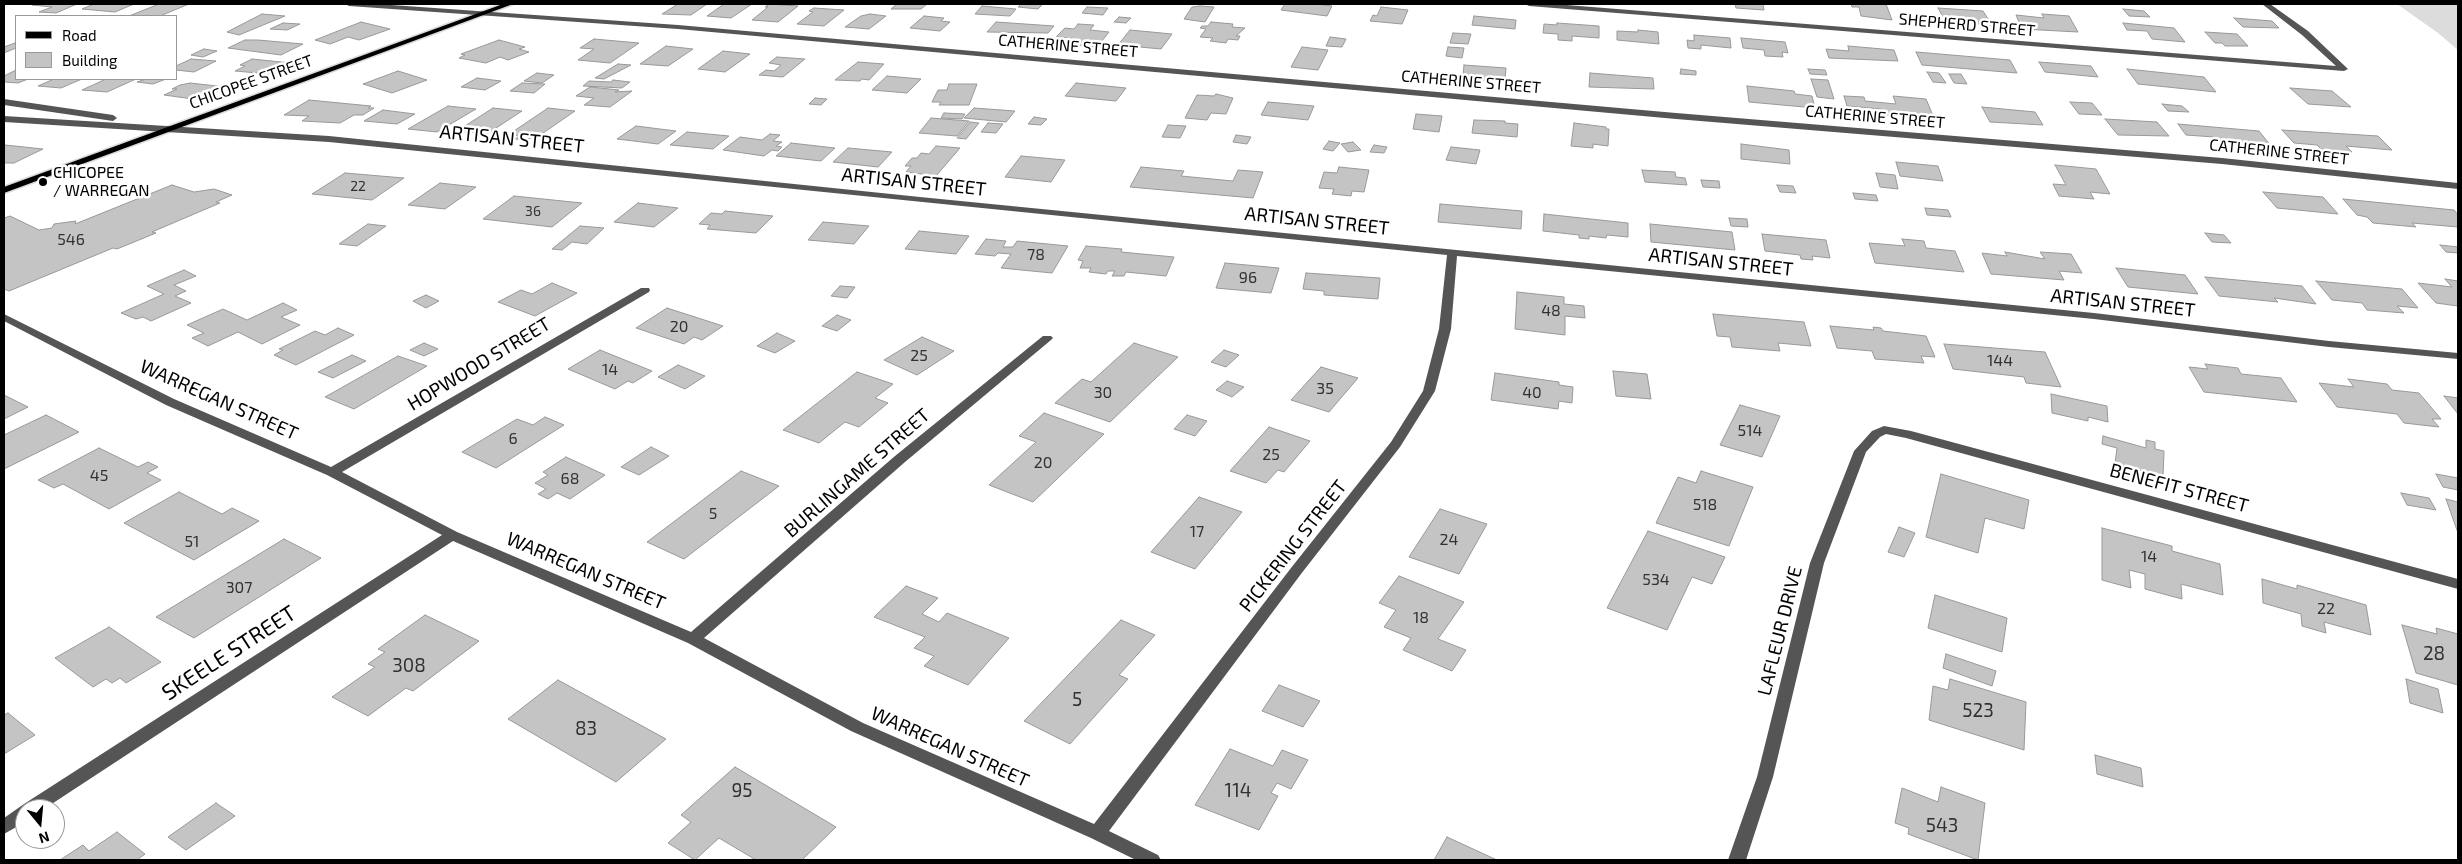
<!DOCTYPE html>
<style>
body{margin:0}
#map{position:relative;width:2462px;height:864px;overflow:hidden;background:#fff;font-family:"Exo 2",sans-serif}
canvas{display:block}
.frame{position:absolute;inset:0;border:5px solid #000;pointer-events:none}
.legend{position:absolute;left:15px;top:15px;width:162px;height:65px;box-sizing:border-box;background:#fff;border:1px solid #999;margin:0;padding:6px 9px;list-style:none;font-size:15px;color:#000}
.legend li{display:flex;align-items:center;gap:10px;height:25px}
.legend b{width:25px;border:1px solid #999}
.north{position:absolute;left:15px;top:799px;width:50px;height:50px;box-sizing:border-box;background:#fff;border:1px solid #999;border-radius:50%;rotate:163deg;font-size:14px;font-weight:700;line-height:20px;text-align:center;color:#000}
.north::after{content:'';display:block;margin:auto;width:18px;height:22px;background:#000;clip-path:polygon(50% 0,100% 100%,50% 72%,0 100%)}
</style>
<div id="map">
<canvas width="2462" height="864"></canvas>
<div class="frame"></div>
<ul class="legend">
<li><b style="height:6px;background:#000"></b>Road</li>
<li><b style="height:14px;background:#c4c4c4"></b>Building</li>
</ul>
<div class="north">N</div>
</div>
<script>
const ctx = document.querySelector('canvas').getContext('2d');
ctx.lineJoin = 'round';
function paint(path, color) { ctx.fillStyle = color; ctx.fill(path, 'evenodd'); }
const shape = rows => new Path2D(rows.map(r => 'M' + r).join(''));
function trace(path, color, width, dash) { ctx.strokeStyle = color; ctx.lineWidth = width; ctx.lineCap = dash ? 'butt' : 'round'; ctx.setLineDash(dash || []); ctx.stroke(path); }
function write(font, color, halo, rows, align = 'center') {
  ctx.font = font + ' "Exo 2",sans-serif'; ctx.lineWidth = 5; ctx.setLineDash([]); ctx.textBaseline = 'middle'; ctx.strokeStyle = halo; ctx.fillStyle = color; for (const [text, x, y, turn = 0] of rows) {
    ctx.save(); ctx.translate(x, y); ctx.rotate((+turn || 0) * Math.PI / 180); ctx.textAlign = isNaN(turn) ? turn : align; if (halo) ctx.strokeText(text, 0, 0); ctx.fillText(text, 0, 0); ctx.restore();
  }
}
paint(shape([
 [2397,4,2458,4,2458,50,2438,33]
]), '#dcdcdc');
const building = shape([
 [35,4,77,4,56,13,39,12,52,7,32,5,35,4],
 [94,4,134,4,115,12,82,9,94,4],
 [159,4,189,4,160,16,129,16,159,4],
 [678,4,707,4,691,15,662,14,678,4],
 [718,4,752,4,731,18,707,16,724,4,718,4],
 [769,4,798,6,778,22,752,20,768,7,765,7,769,4],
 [897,4,927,4,921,9,891,9,897,4],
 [1021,4,1043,4,1038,9,1018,7,1021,4],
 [1285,4,1316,4,1332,6,1327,16,1281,10,1285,4],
 [1735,4,1763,4,1764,10,1736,8,1735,4],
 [1851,4,1886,4,1892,20,1861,16,1859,7,1852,7,1851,4],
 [982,6,1016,9,1010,16,975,14,982,6],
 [1200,6,1214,7,1205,22,1184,19,1192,7,1200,6],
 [1087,7,1108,8,1103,15,1082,13,1087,7],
 [1381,7,1408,10,1402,24,1370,21,1373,15,1377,16,1381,7],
 [814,8,844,10,824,26,797,24,813,12,809,11,814,8],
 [1938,8,1983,11,1992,25,1970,23,1967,18,1943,17,1938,8],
 [2123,9,2144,11,2150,17,2129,16,2123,9],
 [262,14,285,16,239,35,227,32,262,14],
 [870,14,886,16,869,29,845,27,861,16,870,14],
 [2042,14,2069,16,2078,32,2022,29,2016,15,2044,18,2042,14],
 [924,16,944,18,941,21,950,22,940,31,910,28,924,16],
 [1474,16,1516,20,1515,29,1472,25,1474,16],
 [1119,17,1131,18,1126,23,1114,22,1119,17],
 [2234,18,2272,21,2279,28,2243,27,2234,18],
 [361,22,390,29,359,40,348,37,330,44,315,40,361,22],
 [996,22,1054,26,1048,33,987,32,996,22],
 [1211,22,1233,24,1232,27,1245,28,1236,36,1240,36,1238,40,1228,39,1226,43,1210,41,1213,38,1200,37,1206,29,1200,28,1202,26,1208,26,1211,22],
 [283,23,300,24,287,30,270,29,283,23],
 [1557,23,1599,26,1599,38,1572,36,1572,41,1558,40,1558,34,1543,33,1544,24,1557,25,1557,23],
 [2123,23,2174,28,2185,42,2152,39,2147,31,2127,30,2123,23],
 [1078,24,1094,25,1090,30,1109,32,1097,47,1063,44,1068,38,1056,37,1065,28,1074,29,1078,24],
 [1130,30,1172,34,1161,49,1118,45,1130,30],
 [1638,30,1658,32,1659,44,1617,40,1617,31,1638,32,1638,30],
 [2205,32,2237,34,2248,46,2225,46,2222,43,2215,43,2205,32],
 [1453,33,1471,34,1468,44,1450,43,1453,33],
 [1694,35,1730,38,1731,48,1701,45,1701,49,1688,48,1687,40,1694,41,1694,35],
 [1330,37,1346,39,1342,47,1326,46,1330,37],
 [1741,38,1785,42,1788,53,1782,52,1783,57,1765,56,1764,50,1743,48,1741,38],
 [594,39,639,43,610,63,578,60,594,49,580,48,594,39],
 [245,40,258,40,303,44,281,55,228,48,245,40],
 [499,40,525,47,519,49,529,52,508,60,500,57,486,63,459,58,465,55,461,54,499,40],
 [15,43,16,48,4,53,4,47,15,43],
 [666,46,693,49,668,66,640,64,666,46],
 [1848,46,1894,50,1898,61,1829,58,1826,49,1849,51,1848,46],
 [1302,47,1328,50,1318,70,1291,67,1302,47],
 [1448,47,1464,48,1462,58,1446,56,1448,47],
 [204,49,217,51,203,57,191,55,204,49],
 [723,51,750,54,725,72,698,69,723,51],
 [1916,52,2010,60,2017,73,1922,65,1916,52],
 [777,57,805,59,783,77,759,75,766,70,774,71,781,65,769,63,777,57],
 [191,59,216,61,194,72,176,70,176,66,191,59],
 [252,59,291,63,269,74,235,71,245,66,240,65,252,59],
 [858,62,884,64,869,80,862,79,860,81,835,80,858,62],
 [2039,62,2091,66,2098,77,2045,72,2039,62],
 [618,64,631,65,604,79,595,78,618,64],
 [1464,65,1506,68,1505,80,1483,80,1483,78,1463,76,1464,65],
 [1681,69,1696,71,1696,75,1680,74,1681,69],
 [1808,69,1825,70,1827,75,1810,74,1808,69],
 [2127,69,2204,77,2216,92,2138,84,2127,69],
 [16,70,16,79,28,79,18,83,4,82,4,76,16,70],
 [398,71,427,80,392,93,363,84,398,71],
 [1927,72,1939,73,1946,83,1933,82,1927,72],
 [537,73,554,75,542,83,524,81,537,73],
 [1590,73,1653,78,1654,89,1589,87,1590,73],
 [1949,74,1961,74,1967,84,1954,83,1949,74],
 [887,76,921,79,907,93,872,90,887,76],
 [477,78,501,81,485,90,461,87,477,78],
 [54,79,82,79,61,88,38,86,54,79],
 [106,79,136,79,107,92,82,90,106,79],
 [146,79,166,79,153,84,137,82,146,79],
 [1811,79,1828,80,1834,99,1817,97,1811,79],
 [613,80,630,82,622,88,583,86,589,81,611,82,613,80],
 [190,83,226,87,200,100,164,95,177,89,172,89,180,85,190,83],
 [522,83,545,84,534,93,510,91,522,83],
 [1076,83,1126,88,1116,101,1065,96,1076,83],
 [949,84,977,84,969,105,939,105,941,102,932,102,938,90,947,90,949,84],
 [1747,86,1794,91,1795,94,1812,96,1815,108,1749,102,1747,86],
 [590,87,619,90,615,92,632,91,610,107,584,105,594,98,576,96,590,87],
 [2290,88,2332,91,2351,107,2308,104,2290,88],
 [1216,94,1233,98,1226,114,1211,113,1207,120,1185,118,1197,95,1214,96,1216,94],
 [1844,96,1864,97,1865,101,1896,104,1893,96,1926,99,1934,118,1883,115,1881,109,1847,106,1844,96],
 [815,98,827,99,821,105,809,104,815,98],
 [309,100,371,106,368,108,374,108,363,115,354,115,340,123,302,121,309,116,284,115,309,100],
 [1268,102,1314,106,1308,120,1261,115,1268,102],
 [2070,102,2092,103,2102,115,2079,114,2070,102],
 [2162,104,2182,106,2189,112,2168,111,2162,104],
 [448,106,476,109,437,132,408,129,448,106],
 [1982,107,2035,112,2043,125,1990,122,1982,107],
 [493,108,522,111,487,134,457,131,493,108],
 [548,108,575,111,536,138,532,137,527,140,515,139,520,136,508,135,548,108],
 [974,108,1015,111,1006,122,964,118,974,108],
 [383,110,415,114,397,124,364,121,383,110],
 [944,113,965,114,962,119,941,118,944,113],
 [1416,114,1442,116,1439,132,1413,129,1416,114],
 [1034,117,1047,119,1041,125,1028,124,1034,117],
 [931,118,969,121,957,136,919,133,931,118],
 [2105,119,2157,122,2169,136,2118,135,2105,119],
 [1474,120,1505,121,1505,123,1518,124,1517,137,1472,133,1474,120],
 [970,122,979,123,966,139,957,138,970,122],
 [988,123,1003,124,996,133,981,132,988,123],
 [1574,123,1606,127,1606,129,1609,129,1608,146,1593,144,1593,148,1571,146,1574,123],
 [2178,124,2259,131,2271,146,2217,141,2214,137,2186,135,2178,124],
 [1168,125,1186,126,1180,138,1162,137,1168,125],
 [636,126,676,131,658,144,617,139,636,126],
 [2282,130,2378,136,2392,150,2346,146,2352,152,2321,149,2317,145,2294,143,2282,130],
 [687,132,729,136,713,149,670,145,687,132],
 [770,134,780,135,773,141,782,142,776,146,782,147,778,151,772,150,764,156,723,150,740,137,762,140,770,134],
 [1236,135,1251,137,1247,144,1233,142,1236,135],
 [1329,141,1340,143,1333,151,1323,149,1329,141],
 [1353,142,1361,150,1348,152,1341,144,1353,142],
 [791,143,835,148,821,161,776,156,791,143],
 [1741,144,1789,150,1790,164,1741,159,1741,144],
 [4,145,5,145,43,149,14,163,4,163,4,145],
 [1374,145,1387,147,1384,153,1370,152,1374,145],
 [936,146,960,148,936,176,906,172,911,166,905,166,912,158,917,158,921,153,929,154,936,146],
 [1451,147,1480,150,1476,164,1446,160,1451,147],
 [848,148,892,152,878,167,833,162,848,148],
 [1021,156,1065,160,1051,182,1005,177,1021,156],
 [1896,162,1938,166,1943,181,1900,176,1896,162],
 [2055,165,2096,169,2110,194,2090,192,2094,199,2059,196,2053,184,2066,185,2055,165],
 [1141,167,1184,171,1181,176,1233,181,1238,170,1263,172,1253,198,1130,187,1141,167],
 [1339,167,1369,170,1364,192,1352,191,1351,196,1332,194,1334,189,1319,188,1324,172,1337,173,1339,167],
 [1642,170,1675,172,1676,177,1685,178,1687,185,1645,182,1642,170],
 [345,173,404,178,372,200,312,194,345,173],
 [1876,173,1895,175,1898,189,1880,187,1876,173],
 [1701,180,1719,181,1720,188,1703,187,1701,180],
 [440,183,476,187,445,209,408,205,440,183],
 [172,185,194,192,214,189,232,195,216,202,220,203,152,232,156,233,117,249,113,248,9,291,4,289,4,218,10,216,39,230,52,228,54,224,76,221,75,224,172,185],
 [1777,185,1793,186,1796,193,1780,192,1777,185],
 [2263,192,2323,197,2338,214,2277,208,2263,192],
 [1853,193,1876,195,1878,201,1855,199,1853,193],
 [514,196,582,203,552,227,483,219,514,196],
 [2343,199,2454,210,2458,215,2458,227,2412,223,2416,227,2373,223,2367,217,2357,215,2343,199],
 [638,203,678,208,654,227,614,222,638,203],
 [1440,204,1522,211,1521,229,1438,222,1440,204],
 [1925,208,1948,210,1951,217,1927,215,1925,208],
 [725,211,773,216,756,233,707,229,710,225,699,224,711,213,722,214,725,211],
 [1544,214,1628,223,1628,237,1607,235,1606,238,1589,236,1589,239,1579,238,1579,235,1543,231,1544,214],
 [1729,218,1747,219,1748,227,1731,226,1729,218],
 [823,222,869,226,854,244,808,240,823,222],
 [368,224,386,226,357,246,339,244,368,224],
 [1650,224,1732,232,1735,250,1651,242,1650,224],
 [580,226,604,228,587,244,572,242,562,250,552,249,580,226],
 [919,231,969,236,956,254,905,249,919,231],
 [2205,233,2224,235,2231,243,2212,242,2205,233],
 [1762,234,1826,240,1830,258,1812,256,1813,260,1801,259,1800,255,1765,251,1762,234],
 [986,239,1006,241,1003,247,1013,247,1017,241,1068,246,1052,273,1001,268,1011,254,998,253,995,256,975,254,986,239],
 [1902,239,1924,241,1926,248,1955,251,1964,272,1875,263,1869,243,1905,246,1902,239],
 [2440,245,2458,247,2458,253,2446,252,2440,245],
 [1086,246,1122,249,1121,252,1174,257,1166,276,1126,272,1124,276,1112,276,1115,271,1108,271,1106,274,1089,272,1091,268,1080,268,1083,261,1078,260,1086,246],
 [2005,252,2045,259,2040,252,2071,254,2082,273,2059,271,2064,280,1991,274,1982,253,2007,256,2005,252],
 [1225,263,1279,268,1271,293,1216,288,1225,263],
 [2116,268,2185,275,2198,294,2128,287,2116,268],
 [184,270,196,276,174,285,186,291,175,296,191,303,151,321,143,317,136,319,121,313,164,294,147,286,184,270],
 [1306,273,1380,278,1378,299,1324,295,1324,291,1303,289,1306,273],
 [2205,277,2302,286,2316,304,2274,298,2278,302,2219,296,2205,277],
 [2445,279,2458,281,2458,306,2436,303,2418,283,2452,287,2445,279],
 [2316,281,2402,289,2418,308,2397,306,2404,313,2367,310,2362,303,2332,300,2316,281],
 [552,283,577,293,535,316,498,302,521,290,532,294,552,283],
 [840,286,855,287,847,298,831,296,840,286],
 [1517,292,1564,297,1564,304,1584,306,1585,318,1565,316,1565,335,1515,329,1517,292],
 [426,295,439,301,426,308,413,301,426,295],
 [283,303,297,310,281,317,300,325,262,344,238,332,208,346,192,338,204,333,187,325,223,309,247,320,283,303],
 [667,308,723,326,702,340,694,337,684,344,636,328,667,308],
 [1713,314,1804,322,1811,346,1778,343,1780,351,1732,347,1730,337,1717,336,1713,314],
 [837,315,851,320,837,331,822,326,837,315],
 [1830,326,1874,330,1873,327,1881,328,1883,331,1926,336,1935,357,1921,356,1924,363,1875,359,1872,351,1837,348,1830,326],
 [338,328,354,335,296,365,274,355,283,350,279,349,315,331,325,335,338,328],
 [777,333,795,341,775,353,757,346,777,333],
 [922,337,954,351,917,375,884,360,922,337],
 [424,343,438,349,424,356,410,350,424,343],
 [1134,343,1178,357,1110,422,1055,403,1082,379,1091,382,1134,343],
 [1944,344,2045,352,2061,387,2026,383,2024,377,1953,369,1944,344],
 [600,350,652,371,633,383,628,381,615,389,568,369,600,350],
 [1224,350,1239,355,1226,367,1211,362,1224,350],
 [352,355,366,361,333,378,318,372,352,355],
 [398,356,427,366,354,409,325,397,398,356],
 [2205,364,2238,368,2241,374,2281,378,2297,402,2204,392,2189,367,2208,369,2205,364],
 [678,365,705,376,685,389,658,377,678,365],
 [1321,367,1358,378,1329,412,1291,400,1321,367],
 [1613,371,1647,374,1651,399,1616,396,1613,371],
 [857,372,893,384,875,398,888,403,859,427,845,422,819,443,783,430,857,372],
 [1495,373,1559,382,1559,385,1573,387,1572,403,1559,401,1558,409,1491,400,1495,373],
 [2348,379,2387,384,2392,390,2419,393,2441,419,2432,419,2439,427,2404,423,2397,414,2337,407,2319,383,2354,387,2348,379],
 [1227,381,1244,387,1232,397,1216,390,1227,381],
 [2051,394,2107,406,2108,422,2088,417,2088,421,2052,413,2051,394],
 [4,395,28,407,4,419,4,395],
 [2444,396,2458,398,2458,414,2444,396],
 [1740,405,1780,416,1762,457,1720,445,1740,405],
 [1044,413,1104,434,1033,502,989,485,1036,442,1019,436,1044,413],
 [46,415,79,432,4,469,4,435,46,415],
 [1187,415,1207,421,1195,436,1174,429,1187,415],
 [545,417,564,425,496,468,462,452,517,419,533,425,545,417],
 [1269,427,1310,441,1284,472,1278,470,1266,483,1230,471,1269,427],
 [2103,436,2146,448,2146,440,2155,442,2155,449,2164,451,2163,477,2115,464,2117,448,2102,444,2103,436],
 [651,447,669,456,639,475,621,467,651,447],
 [99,448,138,467,148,462,158,467,147,473,161,480,109,509,63,484,54,488,38,480,99,448],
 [566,457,605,475,570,499,557,493,548,499,538,494,546,489,535,483,548,475,543,472,566,457],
 [741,471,779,486,684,559,647,542,741,471],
 [1701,471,1753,487,1729,546,1656,523,1678,477,1696,483,1701,471],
 [1941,474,2029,500,2024,529,1985,518,1978,553,1926,537,1941,474],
 [2436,474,2458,478,2458,490,2443,487,2436,474],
 [179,492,222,514,232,508,259,521,194,560,124,523,179,492],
 [2401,493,2429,498,2436,510,2407,505,2401,493],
 [1199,497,1242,512,1195,569,1151,552,1199,497],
 [2446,499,2458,502,2458,533,2446,499],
 [1440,509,1487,524,1459,574,1409,557,1440,509],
 [1899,527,1915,533,1904,557,1888,552,1899,527],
 [2102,528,2172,546,2172,551,2220,564,2223,595,2181,584,2182,599,2145,589,2145,574,2129,570,2131,588,2102,580,2102,528],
 [1648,531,1725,557,1712,584,1692,577,1667,630,1607,608,1648,531],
 [284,539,321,558,194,638,156,617,284,539],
 [1399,576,1464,602,1438,639,1466,650,1452,671,1403,650,1411,638,1384,627,1396,610,1379,603,1399,576],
 [2262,579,2297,589,2297,585,2366,605,2371,635,2324,622,2326,633,2302,626,2301,614,2263,603,2262,579],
 [906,586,938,598,922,614,939,622,947,613,1009,638,968,685,924,666,934,656,914,648,925,637,874,617,906,586],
 [1935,595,2007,618,2002,652,1928,628,1935,595],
 [425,615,479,641,413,691,406,688,368,716,332,697,375,667,368,664,385,652,378,649,425,615],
 [1121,620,1155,635,1119,675,1128,679,1070,744,1024,721,1121,620],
 [2402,625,2437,634,2436,628,2458,634,2458,685,2416,673,2402,625],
 [109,627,161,662,126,683,120,678,112,683,106,679,93,687,55,658,109,627],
 [1946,654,1996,671,1992,686,1943,668,1946,654],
 [1950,679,2026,702,2024,750,1929,720,1933,686,1948,690,1950,679],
 [2406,679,2438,689,2443,713,2410,703,2406,679],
 [558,680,666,739,616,782,508,719,558,680],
 [1279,685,1320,701,1303,727,1262,711,1279,685],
 [8,713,35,735,4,754,4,715,8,713],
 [1230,749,1273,766,1282,750,1308,760,1291,789,1277,783,1271,793,1278,796,1259,830,1195,805,1230,749],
 [2095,755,2141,768,2143,787,2097,774,2095,755],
 [735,767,836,827,802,860,756,860,719,838,695,860,668,843,691,822,681,815,735,767],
 [1941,787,1985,803,1978,860,1908,834,1909,828,1895,823,1902,788,1938,802,1941,787],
 [216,803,235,816,186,850,168,837,216,803],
 [117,832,145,854,137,860,60,860,83,845,89,851,117,832],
 [1447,837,1497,860,1434,860,1447,837]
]);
paint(building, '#c4c4c4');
trace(building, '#999', 1);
const major = shape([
 [503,4,513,4,4,193,4,187,503,4]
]);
trace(major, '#dbdbdb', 3);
paint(shape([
 [345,4,377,4,678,25,1676,113,2222,158,2458,183,2458,189,2222,164,1676,119,678,29,349,6,345,4],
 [1525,4,1554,4,2336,66,2302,35,2262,4,2270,4,2308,31,2348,69,2344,71,1529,6,1525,4],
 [4,99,113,115,117,118,113,121,4,105,4,99],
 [4,116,329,136,920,197,2094,313,2329,341,2458,353,2458,359,2329,347,2094,319,1457,256,1451,329,1435,391,1400,447,1301,574,1109,831,1158,855,1161,860,1136,860,1091,838,851,731,688,643,453,541,44,809,25,809,25,822,4,834,4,818,24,804,442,535,327,475,166,405,4,321,4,314,174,399,331,467,641,288,649,288,650,290,649,292,342,472,457,532,691,632,895,456,1043,336,1051,336,1053,338,1051,340,905,462,704,638,863,723,1094,824,1291,568,1391,442,1423,391,1439,329,1447,255,329,142,4,122,4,116],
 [1884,426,1911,431,2458,579,2458,589,1906,438,1886,434,1880,437,1866,452,1824,563,1773,777,1746,860,1728,860,1757,777,1810,563,1854,451,1872,431,1884,426]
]), '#555');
paint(major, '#000');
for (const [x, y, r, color] of [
 [43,182,5,"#000"]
]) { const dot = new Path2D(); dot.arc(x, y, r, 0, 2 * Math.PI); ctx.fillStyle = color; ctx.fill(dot); trace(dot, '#fff', 2); }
write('14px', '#313131', null, [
 ["22",358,186],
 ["36",533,211]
]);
write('16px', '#000', '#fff', [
 ["SHEPHERD STREET",1967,25,5],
 ["CATHERINE STREET",1068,46,5],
 ["CHICOPEE STREET",251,82,-20],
 ["CATHERINE STREET",1471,82,5],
 ["CATHERINE STREET",1875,117,5],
 ["CATHERINE STREET",2279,152,6]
]);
write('16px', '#000', '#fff', [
 ["CHICOPEE",53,173],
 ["/ WARREGAN",53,191]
], 'left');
write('16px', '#313131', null, [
 ["546",71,240],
 ["78",1036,255],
 ["96",1248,278],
 ["48",1551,311],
 ["20",679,327],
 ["25",919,356],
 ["144",2000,361],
 ["14",610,370],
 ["35",1325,389],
 ["30",1103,393],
 ["40",1532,393],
 ["514",1750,431],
 ["6",513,439],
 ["25",1271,455],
 ["20",1043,463],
 ["45",99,476],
 ["68",570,479],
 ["518",1705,505],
 ["5",713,514],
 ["17",1197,532],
 ["24",1449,540],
 ["51",192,542],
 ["14",2149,557],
 ["534",1656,580],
 ["307",239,588],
 ["22",2326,609],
 ["18",1421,618]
]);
write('19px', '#000', '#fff', [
 ["ARTISAN STREET",512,139,6],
 ["ARTISAN STREET",914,182,6],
 ["ARTISAN STREET",1317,221,6],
 ["ARTISAN STREET",1721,262,6],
 ["ARTISAN STREET",2123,303,6],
 ["HOPWOOD STREET",479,364,-31],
 ["WARREGAN STREET",219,400,24],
 ["BURLINGAME STREET",857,473,-41],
 ["BENEFIT STREET",2179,488,15],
 ["PICKERING STREET",1293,546,-52],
 ["WARREGAN STREET",586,571,23],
 ["LAFLEUR DRIVE",1780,631,-76],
 ["WARREGAN STREET",950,747,24]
]);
write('19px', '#313131', null, [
 ["28",2434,654],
 ["308",409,666],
 ["5",1077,700],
 ["523",1978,711],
 ["83",586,729],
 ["95",742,791],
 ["114",1238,791],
 ["543",1942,826]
]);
write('22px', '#000', '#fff', [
 ["SKEELE STREET",229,653,-33]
]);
</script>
